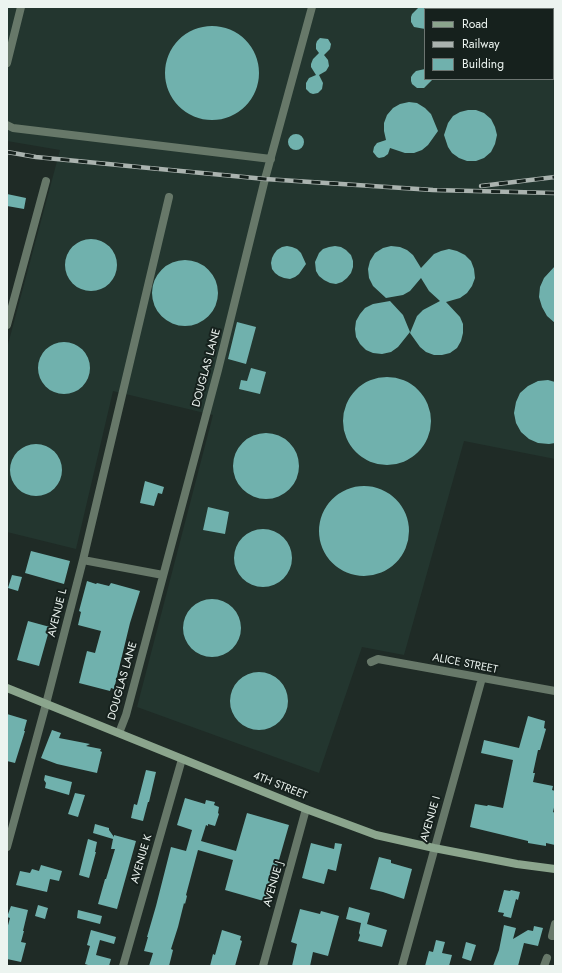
<!DOCTYPE html>
<style>
body{margin:0}
#map{position:relative;width:562px;height:973px;overflow:hidden;background:#1f2b26;font-family:Jost,sans-serif}
canvas{display:block}
.frame{position:absolute;inset:0;border:8px solid #ecf4f0;pointer-events:none}
.legend{position:absolute;left:424px;top:8px;width:130px;height:72px;box-sizing:border-box;background:#16211d;border:1px solid #6c7571;margin:0;padding:5px 7px;list-style:none;font-size:12px;color:#ecf4f0}
.legend li{display:flex;align-items:center;gap:8px;height:20px}
.legend b{width:20px;border:1px solid #6c7571}
</style>
<div id="map">
<canvas width="562" height="973"></canvas>
<div class="frame"></div>
<ul class="legend">
<li><b style="height:5px;background:#8ba58d"></b>Road</li>
<li><b style="height:5px;background:#aab3af"></b>Railway</li>
<li><b style="height:11px;background:#70b1ad"></b>Building</li>
</ul>
</div>
<script>
const ctx = document.querySelector('canvas').getContext('2d');
ctx.lineJoin = 'round';
function paint(path, color) { ctx.fillStyle = color; ctx.fill(path, 'evenodd'); }
const shape = rows => new Path2D(rows.map(r => 'M' + r).join(''));
function trace(path, color, width, dash) { ctx.strokeStyle = color; ctx.lineWidth = width; ctx.lineCap = dash ? 'butt' : 'round'; ctx.setLineDash(dash || []); ctx.stroke(path); }
function write(font, color, halo, rows, align = 'center') {
  ctx.font = font + ' Jost,sans-serif'; ctx.lineWidth = 4; ctx.setLineDash([]); ctx.textBaseline = 'middle'; ctx.strokeStyle = halo; ctx.fillStyle = color; for (const [text, x, y, turn = 0] of rows) {
    ctx.save(); ctx.translate(x, y); ctx.rotate((+turn || 0) * Math.PI / 180); ctx.textAlign = isNaN(turn) ? turn : align; if (halo) ctx.strokeText(text, 0, 0); ctx.fillText(text, 0, 0); ctx.restore();
  }
}
paint(shape([
 [7,7,555,7,555,459,464,441,404,655,362,647,319,773,137,707,213,415,113,391,76,549,7,532,7,348,60,150,7,141],
 [425,9,553,9,553,79,425,79]
]), '#23362f');
paint(shape([
 [419,7,425,7,425,29,414,27,411,22,411,17,412,14],
 '165 73a47 47 0 1 1 94 0a47 47 0 1 1-94 0Z',
 [320,38,328,39,331,44,330,49,324,55,328,60,329,66,326,71,319,75,323,83,322,89,318,93,313,94,310,93,306,89,306,83,309,78,316,75,311,67,311,64,313,59,319,53,316,49,316,44,317,41],
 [425,69,425,79,433,79,424,88,417,88,412,84,411,81,411,77,413,74,416,71],
 [409,102,417,103,425,108,431,114,438,131,428,145,422,150,414,153,405,153,390,148,388,154,384,157,379,158,377,157,373,152,374,147,377,143,386,140,384,131,384,123,387,115,393,108,400,104],
 [468,110,476,110,484,113,491,119,495,127,497,135,495,144,491,152,484,158,476,161,467,161,459,158,452,153,448,147,444,135,448,123,453,116,460,112],
 '288 142a8 8 0 1 1 16 0a8 8 0 1 1-16 0Z',
 [7,194,26,198,24,209,7,206],
 '65 265a26 26 0 1 1 52 0a26 26 0 1 1-52 0Z',
 [287,246,292,247,297,249,301,253,306,264,299,274,295,277,290,279,284,278,279,276,275,273,272,269,271,263,272,258,274,254,277,250,282,247],
 [335,246,341,247,346,250,351,255,353,261,353,267,351,273,347,278,342,282,336,284,330,283,324,280,319,276,316,271,315,262,319,253,323,249,329,247],
 [391,246,400,247,407,250,413,255,421,268,434,254,441,251,449,249,457,251,465,255,471,261,474,269,475,278,472,286,467,293,460,298,446,302,460,317,463,324,463,333,461,341,457,348,450,353,442,355,434,355,426,352,420,347,410,333,417,316,423,310,440,301,429,291,421,278,410,291,403,295,386,298,373,286,369,278,368,269,370,261,375,253,383,248],
 '152 293a33 33 0 1 1 66 0a33 33 0 1 1-66 0Z',
 [555,266,555,323,547,316,542,307,539,297,540,287,544,278],
 [390,301,403,315,410,332,398,347,391,352,382,354,373,353,366,350,360,344,356,337,355,329,356,321,360,314,365,308,373,304],
 [237,322,256,327,246,364,228,359],
 '38 368a26 26 0 1 1 52 0a26 26 0 1 1-52 0Z',
 [251,368,266,372,260,394,239,389,241,380,247,381],
 '343 421a44 44 0 1 1 88 0a44 44 0 1 1-88 0Z',
 [548,380,555,382,555,443,549,444,538,443,529,439,521,432,516,423,514,413,516,402,520,393,528,386,538,381],
 '233 466a33 33 0 1 1 66 0a33 33 0 1 1-66 0Z',
 '10 470a26 26 0 1 1 52 0a26 26 0 1 1-52 0Z',
 [145,481,164,487,162,494,158,493,154,506,140,503],
 '319 531a45 45 0 1 1 90 0a45 45 0 1 1-90 0Z',
 [208,507,229,512,225,534,203,530],
 '234 558a29 29 0 1 1 58 0a29 29 0 1 1-58 0Z',
 [31,551,70,561,64,584,25,573],
 [12,575,22,577,18,591,8,588],
 [87,581,96,584,97,583,109,586,111,583,140,591,130,623,114,689,111,688,110,691,79,683,87,651,95,653,101,631,78,625,81,612,79,611],
 '183 628a29 29 0 1 1 58 0a29 29 0 1 1-58 0Z',
 [28,621,50,627,39,666,17,660],
 '230 701a29 29 0 1 1 58 0a29 29 0 1 1-58 0Z',
 [7,714,27,720,24,731,25,731,15,763,7,761],
 [528,716,545,721,544,728,546,729,540,750,538,750,533,773,535,773,533,782,553,786,552,790,555,791,555,803,553,812,555,813,555,845,546,843,546,846,528,843,528,841,470,827,475,804,487,806,488,805,503,808,513,760,481,753,484,740,519,748],
 [52,730,61,733,59,738,90,744,86,746,101,749,100,751,102,752,97,773,57,764,41,758],
 [146,770,156,772,149,802,148,802,143,821,131,818,134,804,137,805],
 [45,775,72,782,69,795,45,788,46,783,44,780],
 [75,793,85,795,78,817,68,814],
 [185,798,205,804,206,800,215,802,214,805,219,807,218,813,219,814,215,826,208,824,208,826,206,825,201,841,236,851,247,813,289,825,267,902,225,890,233,860,198,850,186,895,187,896,185,904,184,903,178,927,171,949,173,950,169,966,149,966,153,953,144,951,148,937,147,937,156,906,171,847,186,851,192,830,177,825],
 [95,824,109,828,109,830,114,837,114,835,136,841,117,909,98,904,105,879,106,879,115,849,111,849,113,839,93,833],
 [88,839,97,842,95,852,96,852,89,878,79,875],
 [311,843,334,849,335,843,342,844,336,871,328,869,324,884,302,878],
 [379,857,391,860,391,863,412,869,404,899,383,892,370,889],
 [41,865,62,871,59,881,50,879,47,892,16,885,20,871,30,873,32,869,39,871],
 [504,890,510,891,511,890,520,892,518,900,516,899,511,918,503,916,504,913,498,912],
 [38,905,48,908,45,919,35,916],
 [11,906,28,910,23,931,24,931,21,942,26,943,21,962,7,959,7,929,10,918,7,917],
 [349,907,370,913,367,924,387,930,382,947,358,941,360,935,359,933,361,923,346,919],
 [300,909,320,914,321,911,339,916,328,956,313,952,310,966,292,966,297,944,291,942],
 [78,910,102,916,100,924,77,918],
 [504,925,516,928,513,939,528,930,533,931,534,926,543,928,538,946,524,943,518,966,493,966,499,950],
 [91,930,116,937,114,944,100,940,96,955,111,959,109,966,91,966,85,964,90,946,87,945],
 [222,930,241,936,240,940,242,941,235,966,210,966,213,954,215,955],
 [436,940,445,942,442,953,452,955,449,966,425,966,429,951,433,952],
 [466,942,476,945,471,961,462,958]
]), '#70b1ad');
trace(shape([
 [7,63,21,7],
 [7,125,13,128,271,159],
 [7,325,46,181],
 [83,560,163,575],
 [371,662,378,659,555,691],
 [119,733,126,715,218,370,265,179,312,7],
 [7,847,46,704,83,560,169,197],
 [552,936,555,924],
 [123,966,182,759],
 [263,966,306,809],
 [402,966,482,678],
 [544,966,547,958]
]), '#677869', 8);
trace(shape([
 [7,688,306,809,376,835,434,848,517,864,555,869]
]), '#8ba58d', 8);
const rail = shape([
 [7,152,36,157,149,168,265,179,433,190,555,193],
 [481,186,555,177]
]);
trace(rail, '#aab3af', 4.5);
trace(rail, '#16211d', 3, [9]);
write('11px', '#ecf4f0', '#16211d', [
 ["DOUGLAS LANE",207,368,-75],
 ["AVENUE L",58,613,-76],
 ["ALICE STREET",465,664,11],
 ["DOUGLAS LANE",123,681,-74],
 ["4TH STREET",280,786,22],
 ["AVENUE I",431,819,-74],
 ["AVENUE K",142,859,-74],
 ["AVENUE J",274,884,-74]
]);
</script>
